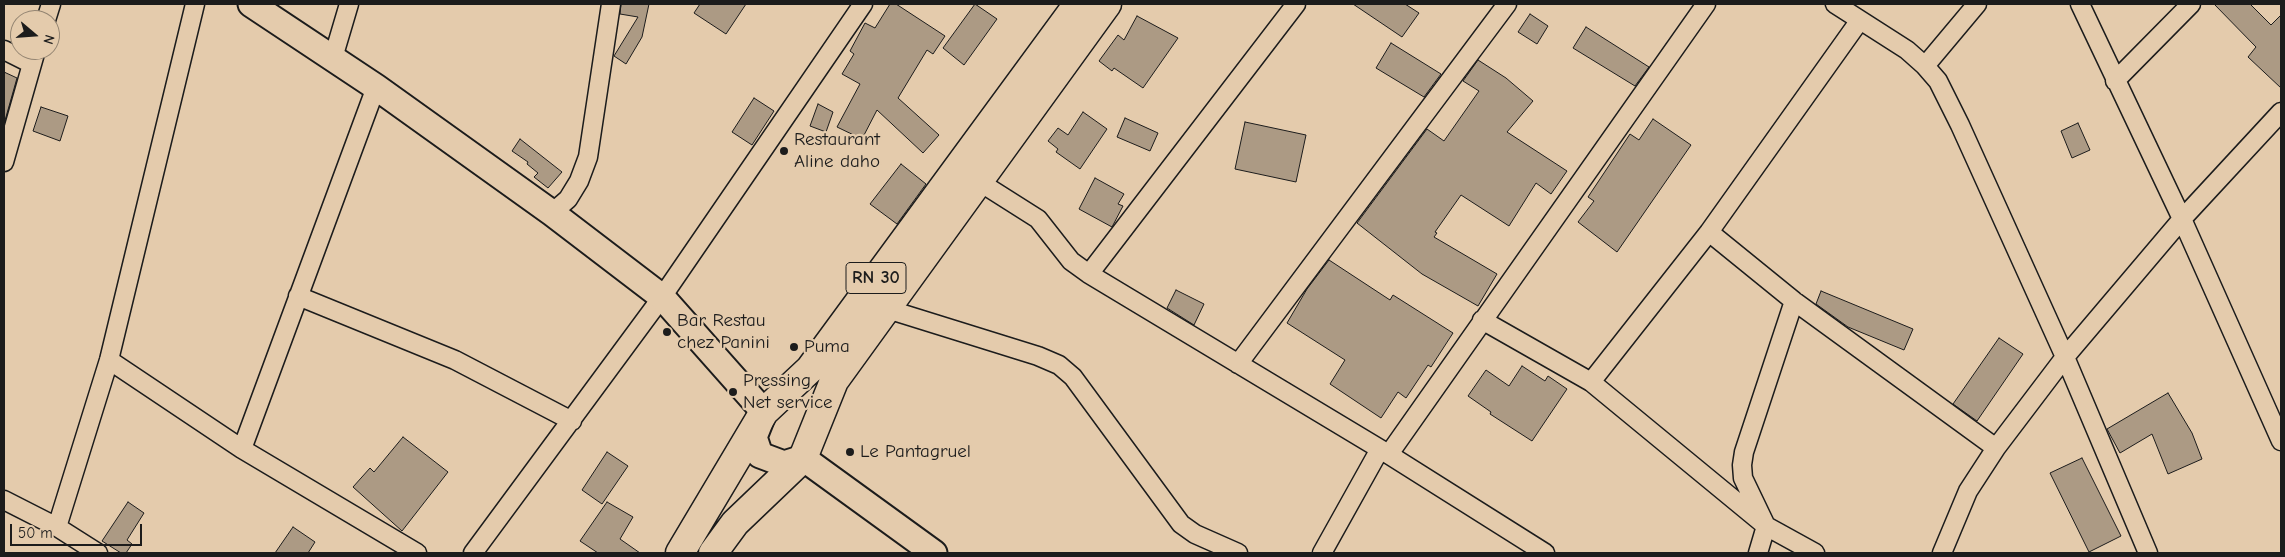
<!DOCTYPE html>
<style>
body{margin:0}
#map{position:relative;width:2285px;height:557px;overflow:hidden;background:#e4cbac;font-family:"Comic Neue",sans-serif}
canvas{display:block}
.frame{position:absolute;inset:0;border:5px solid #1c1c1c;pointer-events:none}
.north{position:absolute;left:10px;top:10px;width:50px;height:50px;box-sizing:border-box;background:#e4cbac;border:1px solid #948572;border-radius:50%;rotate:108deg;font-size:14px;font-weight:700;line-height:20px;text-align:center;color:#1c1c1c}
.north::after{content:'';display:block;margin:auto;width:18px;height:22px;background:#1c1c1c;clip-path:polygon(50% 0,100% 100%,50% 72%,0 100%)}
.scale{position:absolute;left:10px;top:524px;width:132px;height:22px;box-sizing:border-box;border:2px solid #1c1c1c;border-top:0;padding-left:6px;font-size:15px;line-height:18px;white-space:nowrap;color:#1c1c1c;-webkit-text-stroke:4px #e4cbac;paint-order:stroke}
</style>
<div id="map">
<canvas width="2285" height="557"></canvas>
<div class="frame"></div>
<div class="north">N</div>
<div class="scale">50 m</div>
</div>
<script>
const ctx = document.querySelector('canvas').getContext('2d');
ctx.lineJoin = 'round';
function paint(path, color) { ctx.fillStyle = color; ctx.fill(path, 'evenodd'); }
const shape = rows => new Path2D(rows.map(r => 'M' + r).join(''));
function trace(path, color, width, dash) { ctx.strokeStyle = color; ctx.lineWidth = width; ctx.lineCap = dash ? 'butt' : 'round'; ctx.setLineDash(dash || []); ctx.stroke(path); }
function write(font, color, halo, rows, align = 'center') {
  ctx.font = font + ' "Comic Neue",sans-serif'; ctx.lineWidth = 4.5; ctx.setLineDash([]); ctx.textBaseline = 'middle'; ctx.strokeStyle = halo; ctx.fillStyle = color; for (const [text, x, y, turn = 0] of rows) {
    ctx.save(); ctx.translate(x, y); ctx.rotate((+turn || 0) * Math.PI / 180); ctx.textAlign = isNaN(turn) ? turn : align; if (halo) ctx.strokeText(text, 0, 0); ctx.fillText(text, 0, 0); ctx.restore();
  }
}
const building = shape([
 [621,4,649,4,642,37,626,64,614,56,638,17,620,14,621,4],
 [700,4,746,4,726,34,694,13,700,4],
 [890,4,896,4,945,36,933,54,927,50,898,98,939,135,923,153,877,110,862,139,837,127,860,84,842,74,854,54,850,51,865,23,875,28,890,4],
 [975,4,997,19,964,65,943,48,975,4],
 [1353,4,1405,4,1419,13,1402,37,1353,4],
 [2214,4,2250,4,2271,25,2281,15,2281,88,2248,57,2256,47,2214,4],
 [1530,14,1548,26,1537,44,1518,32,1530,14],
 [1137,16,1178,38,1143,88,1114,68,1112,71,1099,61,1118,35,1124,40,1137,16],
 [1586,27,1649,67,1635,86,1573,48,1586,27],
 [1391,43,1441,74,1424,97,1376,68,1391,43],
 [1478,60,1506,78,1533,101,1507,132,1567,171,1551,194,1536,183,1509,226,1461,195,1435,232,1437,233,1434,237,1497,274,1478,306,1422,274,1357,223,1427,129,1444,141,1479,91,1463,81,1478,60],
 [4,72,17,78,4,124,4,72],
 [754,98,774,111,752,145,732,132,754,98],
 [818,104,833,112,826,132,810,126,818,104],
 [41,107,68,116,60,141,33,131,41,107],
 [1083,112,1107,129,1080,169,1056,152,1058,149,1048,141,1058,128,1068,135,1083,112],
 [1125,118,1158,133,1150,151,1117,137,1125,118],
 [1653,119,1691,145,1617,252,1578,222,1594,201,1588,197,1630,134,1639,140,1653,119],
 [1245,122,1306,135,1296,182,1235,169,1245,122],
 [2078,123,2090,150,2072,158,2061,131,2078,123],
 [520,139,562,172,548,188,534,177,538,173,527,164,528,162,512,151,520,139],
 [901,164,926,184,897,224,870,204,901,164],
 [1095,178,1124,194,1118,204,1123,206,1112,227,1079,209,1095,178],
 [1329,260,1390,300,1393,295,1453,333,1431,367,1428,365,1406,398,1398,392,1381,418,1330,384,1345,360,1287,323,1307,289,1329,260],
 [1176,290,1204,304,1194,325,1167,308,1176,290],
 [1821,291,1913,329,1904,350,1848,327,1816,304,1821,291],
 [1999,338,2023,354,1977,421,1953,404,1999,338],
 [1522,366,1545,381,1548,376,1567,389,1532,441,1490,414,1491,412,1468,396,1486,370,1509,386,1522,366],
 [2168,393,2192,433,2202,459,2168,474,2152,434,2120,453,2107,429,2168,393],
 [403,437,448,472,402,531,353,487,370,468,374,472,403,437],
 [607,452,628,466,602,504,582,490,607,452],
 [2082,458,2121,536,2089,552,2050,473,2082,458],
 [128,502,144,513,127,540,132,544,126,553,121,553,102,541,128,502],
 [607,502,633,517,620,539,640,553,598,553,580,541,607,502],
 [293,527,315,542,308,553,275,553,293,527]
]);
paint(building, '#ac9a84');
trace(building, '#1c1c1c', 1);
const street = shape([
 [1835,4,1907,50,1925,66,1938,81,1960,125,2065,357,2148,553],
 [2080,4,2182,219,2281,441],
 [46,20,51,4],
 [4,50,32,64],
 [333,58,349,4],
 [1925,66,1977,4],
 [2115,81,2191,4],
 [4,162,36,50],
 [978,181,1038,219,1071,261,1089,274,1380,449,1545,553],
 [552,213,568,199,579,181,588,157,611,4],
 [1709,232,1794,301,1996,448],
 [1089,274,1296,4],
 [298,296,455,360,572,421],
 [887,309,1038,356,1059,365,1073,377,1181,524,1195,534,1238,553],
 [1482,320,1591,382,1766,526,1815,553],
 [109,360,242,449,417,553],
 [1238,364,1507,4],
 [1591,382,1709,232,1860,20],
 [242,449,376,87],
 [1389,454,1706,4],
 [4,500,57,527,98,553],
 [57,527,109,360,195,4],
 [473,553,662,297,863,4],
 [1322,553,1380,449],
 [1758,553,1766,526,1743,478,1742,465,1744,452,1794,301],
 [1942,553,1968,491,1996,448,2065,357,2182,219,2281,112]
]);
const secondary = shape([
 [251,4,376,87,552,213,662,297,764,412,754,437,760,455,784,464,803,458,934,553]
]);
const primary = shape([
 [680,553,764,412,810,369,1078,4],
 [713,553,735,523,803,458,834,381,1107,4]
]);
trace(street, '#1c1c1c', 21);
trace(secondary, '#1c1c1c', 29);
trace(primary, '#1c1c1c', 31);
trace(street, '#e4cbac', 18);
trace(secondary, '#e4cbac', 25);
trace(primary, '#e4cbac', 28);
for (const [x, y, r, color] of [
 [784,151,5,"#1c1c1c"],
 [667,332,5,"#1c1c1c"],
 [794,347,5,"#1c1c1c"],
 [733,392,5,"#1c1c1c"],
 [850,452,5,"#1c1c1c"]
]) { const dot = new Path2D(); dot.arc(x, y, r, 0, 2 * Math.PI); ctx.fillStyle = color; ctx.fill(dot); trace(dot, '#e4cbac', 2); }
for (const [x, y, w] of [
 [876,278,60]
]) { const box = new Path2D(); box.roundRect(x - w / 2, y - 15.5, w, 31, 4); ctx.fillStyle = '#e4cbac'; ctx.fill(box); trace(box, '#1c1c1c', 1); }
write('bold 18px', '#1c1c1c', null, [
 ["RN 30",876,278]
]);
write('19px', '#1c1c1c', '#e4cbac', [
 ["Restaurant",794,140],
 ["Aline daho",794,162],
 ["Bar Restau",677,321],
 ["chez Panini",677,343],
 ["Puma",804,347],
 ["Pressing",743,381],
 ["Net service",743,403],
 ["Le Pantagruel",860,452]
], 'left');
</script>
